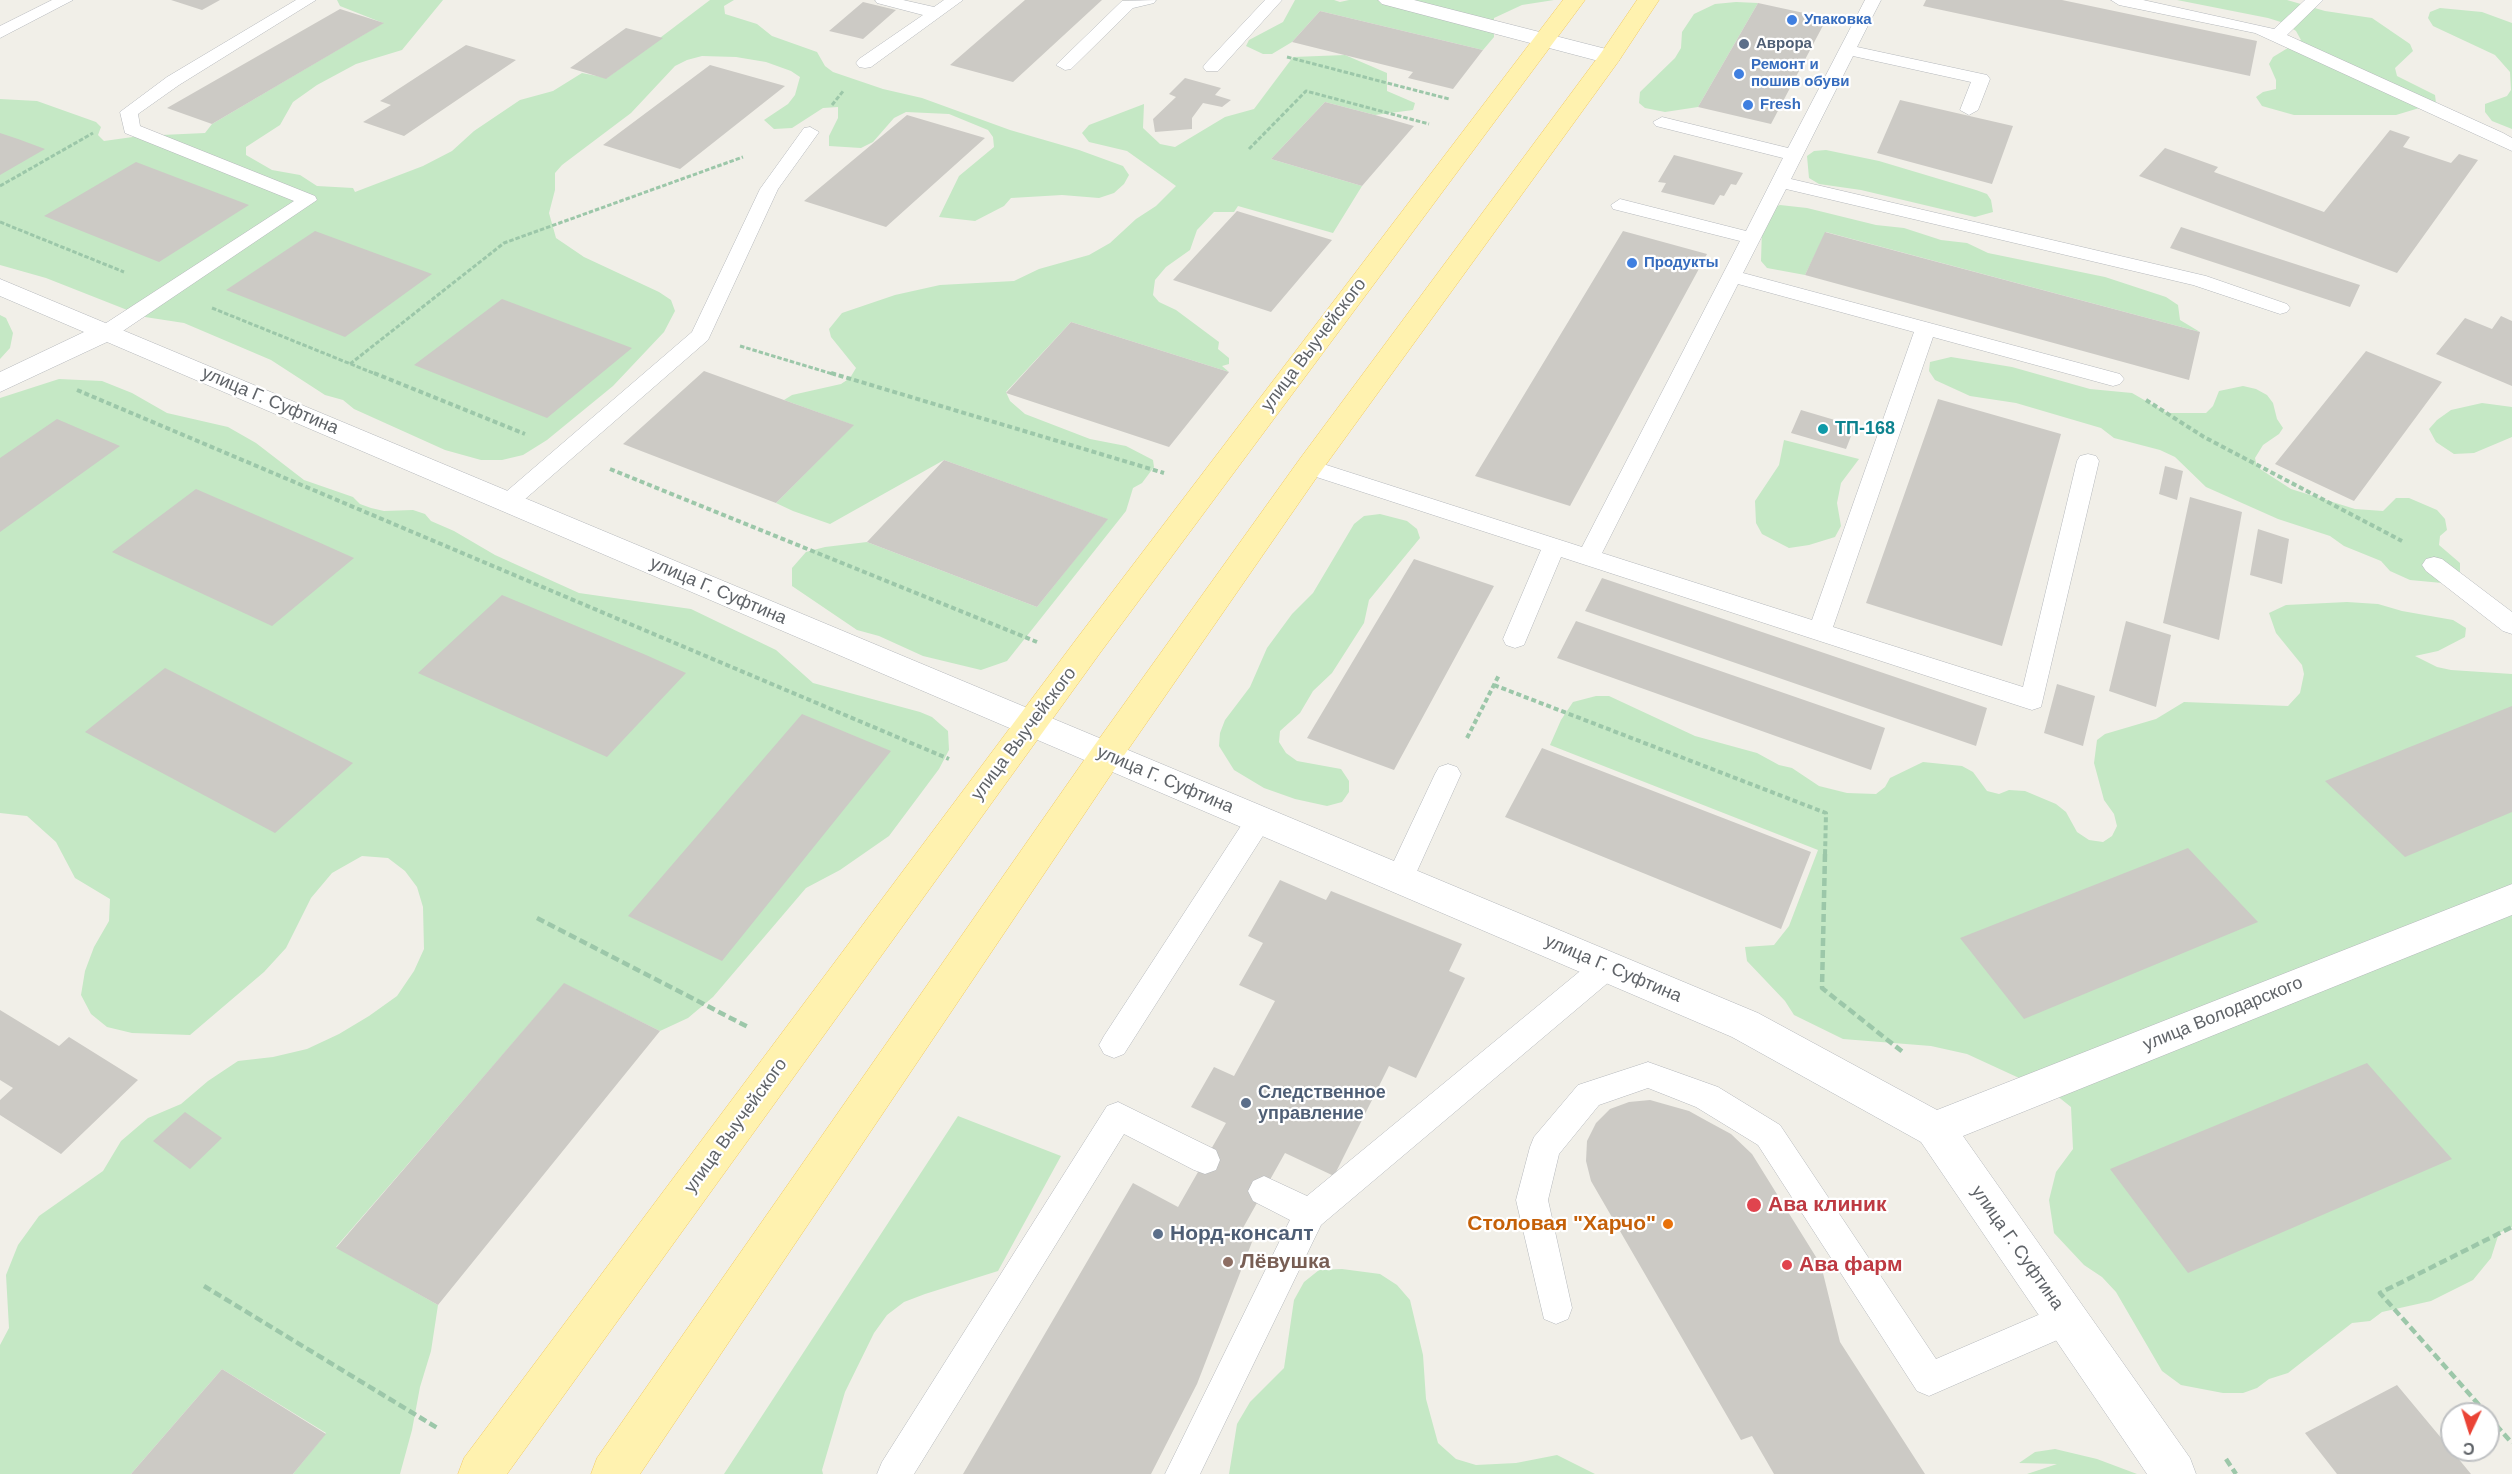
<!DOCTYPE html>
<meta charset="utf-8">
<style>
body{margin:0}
#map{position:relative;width:2512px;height:1474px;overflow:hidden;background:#f1efe8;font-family:Helvetica,sans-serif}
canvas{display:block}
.north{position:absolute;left:2440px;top:1402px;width:60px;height:60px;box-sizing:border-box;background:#fff;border:2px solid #bfc1c3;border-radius:50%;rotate:184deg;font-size:16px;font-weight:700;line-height:24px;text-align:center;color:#5f6368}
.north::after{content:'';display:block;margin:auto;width:21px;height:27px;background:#ea4335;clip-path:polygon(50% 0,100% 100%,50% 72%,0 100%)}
</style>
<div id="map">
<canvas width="2512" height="1474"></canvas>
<div class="north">С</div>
</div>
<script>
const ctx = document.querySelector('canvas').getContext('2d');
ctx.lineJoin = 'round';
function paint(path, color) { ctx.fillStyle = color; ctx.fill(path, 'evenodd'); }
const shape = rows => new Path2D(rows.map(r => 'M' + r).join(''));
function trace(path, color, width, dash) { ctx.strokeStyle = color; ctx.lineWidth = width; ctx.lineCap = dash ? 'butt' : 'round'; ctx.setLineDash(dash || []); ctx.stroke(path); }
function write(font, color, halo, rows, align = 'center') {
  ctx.font = font + ' Helvetica,sans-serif'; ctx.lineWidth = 4.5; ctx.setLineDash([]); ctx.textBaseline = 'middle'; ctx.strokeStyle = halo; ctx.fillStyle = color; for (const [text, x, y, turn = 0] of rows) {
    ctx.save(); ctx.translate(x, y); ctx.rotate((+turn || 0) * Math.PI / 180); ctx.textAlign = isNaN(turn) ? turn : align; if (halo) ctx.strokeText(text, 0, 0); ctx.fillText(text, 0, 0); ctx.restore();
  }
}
paint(shape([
 [337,0,443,0,402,50,356,64,317,85,293,102,280,125,246,147,246,155,272,170,300,175,317,186,353,188,355,192,423,166,452,151,474,131,520,100,553,91,582,73,607,78,710,0,734,0,724,6,725,14,757,24,772,36,817,52,825,66,833,72,883,89,922,98,1010,130,1079,150,1123,166,1129,175,1124,184,1114,193,1099,198,1062,195,1011,198,1004,206,975,221,939,217,959,176,994,147,993,137,988,130,949,114,906,112,894,118,873,142,861,148,829,146,829,136,838,118,838,107,823,108,792,128,774,129,764,120,788,104,795,95,800,77,791,71,766,62,736,57,702,56,687,60,675,66,631,113,562,165,555,173,555,190,549,213,556,238,584,257,659,292,671,300,675,311,664,332,613,386,547,440,523,455,502,460,481,460,445,450,354,409,343,400,325,395,271,360,184,323,145,317,46,278,0,265,0,99,37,101,96,122,101,127,98,135,104,141,140,136,205,133,212,124,383,23,340,6],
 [1295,0,1334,0,1340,2,1349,0,1554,0,1522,5,1494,18,1494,37,1483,50,1320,11,1292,42,1272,54,1263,54,1246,46,1249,40,1283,22],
 [2177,0,2287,0,2325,11,2372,18,2410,44,2413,51,2395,68,2397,76,2435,95,2436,103,2396,115,2294,115,2262,106,2256,97,2263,92,2276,89,2276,80,2269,64,2273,57,2301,40,2296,31,2284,23,2268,18],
 [1736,2,1758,3,1698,107,1665,112,1645,108,1639,103,1640,92,1675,58,1681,48,1682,32,1694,14,1715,4],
 [2440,8,2482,12,2512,23,2512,129,2492,121,2485,112,2485,104,2507,96,2511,90,2510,72,2495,55,2433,26,2428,18,2430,12],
 [1345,55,1387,73,1387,91,1415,103,1413,110,1375,115,1325,102,1271,159,1362,186,1333,233,1238,206,1234,212,1214,212,1197,230,1190,250,1166,267,1155,280,1153,295,1159,302,1176,310,1219,342,1218,349,1229,358,1229,364,1222,366,1229,372,1071,322,1006,392,1010,401,1025,414,1090,439,1126,446,1153,460,1154,467,1142,483,1133,488,1126,511,1007,661,981,670,923,656,879,636,857,630,792,586,792,568,806,552,825,547,867,542,1037,607,1107,519,944,460,830,524,793,511,776,503,853,425,784,400,792,395,841,384,850,378,856,368,831,337,829,329,842,313,895,295,940,285,1014,281,1039,269,1089,255,1110,243,1136,219,1156,206,1176,186,1127,151,1089,142,1082,133,1089,125,1144,104,1143,128,1160,144,1175,147,1225,117,1254,109,1293,57],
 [1826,150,1879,161,1976,190,1987,194,1991,200,1993,212,1975,217,1861,190,1819,184,1809,178,1807,156,1814,151],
 [1780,205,1807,208,1876,225,1904,228,1941,240,1967,243,1988,253,2105,277,2166,297,2178,305,2180,320,2200,332,1826,232,1805,275,1767,268,1761,261,1762,229,1770,208],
 [0,315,6,318,13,333,10,348,0,359],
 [1951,357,2012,367,2090,389,2132,393,2167,413,2206,413,2213,406,2219,391,2243,386,2256,389,2267,395,2273,403,2277,419,2283,428,2279,434,2263,445,2255,458,2257,467,2291,489,2355,509,2383,511,2396,498,2409,498,2437,510,2445,519,2447,530,2440,536,2439,545,2460,563,2460,572,2442,583,2410,580,2390,571,2381,561,2344,546,2330,536,2278,519,2206,487,2175,457,2160,450,2114,438,2101,428,2016,403,1970,396,1935,380,1929,371,1930,362],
 [59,379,102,381,132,393,167,413,228,427,256,443,304,480,353,497,360,504,371,508,384,511,413,510,425,514,431,521,454,531,495,555,579,593,691,609,776,650,813,683,920,712,932,717,948,731,949,750,939,769,889,836,840,870,806,888,713,997,688,1018,660,1031,564,984,336,1247,438,1305,431,1351,420,1387,412,1430,400,1474,293,1474,326,1433,222,1369,131,1474,0,1474,0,1345,9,1328,6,1275,18,1245,39,1216,103,1171,121,1141,148,1118,181,1104,208,1081,238,1061,273,1057,307,1049,339,1034,369,1016,397,996,414,971,424,949,423,907,417,887,405,871,388,858,362,856,332,873,311,898,286,948,264,972,190,1035,132,1033,107,1027,91,1014,81,995,85,971,94,947,109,921,110,899,75,878,56,842,27,816,0,813,0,398],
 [2482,403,2512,407,2512,437,2474,453,2454,454,2436,442,2429,429,2437,420,2451,410],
 [1784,440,1859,459,1841,483,1837,503,1841,526,1835,537,1809,545,1789,548,1762,534,1756,523,1755,501,1779,465],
 [1380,514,1407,521,1417,529,1420,538,1369,600,1364,623,1332,673,1313,691,1300,713,1280,731,1279,742,1286,753,1297,761,1341,769,1349,781,1349,792,1342,802,1327,806,1295,799,1264,788,1234,770,1219,746,1220,733,1225,720,1250,687,1267,648,1292,614,1313,593,1354,524,1364,516],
 [2347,602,2378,604,2402,611,2453,620,2466,628,2465,637,2438,651,2415,656,2437,667,2451,670,2512,674,2512,1227,2499,1233,2491,1258,2473,1280,2431,1301,2382,1312,2370,1321,2352,1323,2288,1373,2269,1379,2257,1388,2243,1393,2223,1393,2181,1385,2162,1371,2116,1292,2102,1277,2084,1265,2054,1233,2049,1200,2056,1172,2073,1149,2071,1107,2056,1095,1967,1054,1931,1046,1843,1039,1794,1015,1785,1001,1747,961,1745,947,1774,945,1789,926,1818,850,1550,745,1561,720,1573,702,1596,696,1609,696,1695,736,1757,753,1779,765,1792,768,1819,786,1847,793,1876,794,1885,787,1890,778,1923,762,1962,766,1973,772,1987,791,1999,794,2009,790,2025,791,2056,804,2066,812,2077,832,2089,840,2103,842,2112,836,2117,826,2114,814,2104,800,2094,763,2097,740,2105,734,2156,719,2184,702,2288,706,2300,693,2304,674,2302,665,2276,633,2269,613,2286,605],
 [958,1116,1061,1156,998,1271,925,1294,904,1302,887,1315,874,1333,845,1392,822,1470,823,1474,724,1474],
 [1342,1269,1380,1274,1397,1285,1410,1300,1423,1355,1426,1399,1438,1443,1456,1459,1476,1465,1516,1463,1557,1455,1595,1474,1229,1474,1237,1424,1250,1402,1284,1368,1294,1300,1304,1282,1319,1270],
 [2055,1449,2097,1459,2137,1474,2027,1474,2057,1464,2019,1463,2035,1452]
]), '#c5e8c5');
paint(shape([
 [171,0,220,0,202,10],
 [1025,0,1102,0,1013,82,950,65],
 [1926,0,2062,0,2257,41,2250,76,1923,6],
 [863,2,896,10,863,39,829,31],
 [1758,3,1827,18,1771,124,1698,107],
 [340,9,384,23,212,124,167,108],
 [1320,11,1483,50,1453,89,1408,78,1413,72,1292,42],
 [626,28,663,38,606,79,570,68],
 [466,45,516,60,404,136,363,122,391,105,380,101],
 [710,65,785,86,680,169,603,145],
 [1185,78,1221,88,1215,95,1231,100,1222,107,1203,103,1192,118,1192,129,1155,132,1153,119,1176,97,1169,94],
 [1900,100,2013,126,1992,184,1877,153],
 [1325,102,1375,115,1414,126,1362,186,1271,159],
 [907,115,985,138,886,227,804,201],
 [2390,130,2410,137,2403,147,2451,163,2459,154,2478,160,2397,273,2139,176,2165,148,2218,167,2214,172,2324,212],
 [0,133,18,139,45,149,0,175],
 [1674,155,1743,173,1736,185,1731,184,1724,196,1720,195,1714,205,1661,192,1666,183,1658,182],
 [136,162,249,205,159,262,44,216],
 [1237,211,1332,240,1271,312,1173,280],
 [2181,227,2360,285,2350,307,2170,248],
 [315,231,432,274,345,337,226,290],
 [1623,231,1707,254,1570,506,1475,476],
 [1825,232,2200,332,2189,380,1805,275],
 [502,299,632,348,547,418,414,365],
 [2501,316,2512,321,2512,386,2436,354,2465,318,2492,329],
 [1071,322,1229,372,1169,447,1006,393],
 [2366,351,2442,382,2354,501,2275,464],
 [704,371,784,400,854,425,776,503,623,444],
 [1938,399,2061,434,2002,646,1866,603],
 [1801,410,1855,426,1846,449,1791,433],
 [57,419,120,446,0,532,0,458],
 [944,460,1108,519,1037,607,867,542],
 [2165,466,2183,471,2177,500,2159,494],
 [196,489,316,541,354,558,272,626,112,552],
 [2190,497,2242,512,2219,640,2163,623],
 [2258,529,2289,539,2282,584,2250,575],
 [1414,559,1494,586,1394,770,1307,738],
 [1602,578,1987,708,1976,746,1585,611],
 [502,595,646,655,686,673,607,757,418,673],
 [1576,621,1885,728,1871,770,1557,658],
 [2126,621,2171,635,2156,707,2109,691],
 [165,668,353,763,275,833,85,732],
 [2057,684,2095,696,2083,746,2044,733],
 [2512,706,2512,812,2405,857,2325,781],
 [802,714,891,751,722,961,628,916],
 [1542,748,1811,852,1781,929,1505,817],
 [2188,848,2258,922,2024,1019,1960,938],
 [1280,880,1326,900,1331,891,1462,944,1449,971,1465,978,1416,1078,1389,1066,1334,1176,1285,1153,1239,1235,1252,1242,1197,1384,1151,1474,963,1474,1133,1183,1178,1207,1226,1123,1191,1107,1214,1067,1234,1076,1275,1001,1239,985,1263,943,1248,936],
 [564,983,660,1031,438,1305,336,1248],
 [0,1010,59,1046,69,1037,138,1080,61,1154,0,1115,0,1100,13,1088,0,1080],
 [2367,1063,2452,1159,2188,1273,2110,1169],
 [1650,1100,1689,1111,1707,1121,1731,1134,1752,1154,1821,1265,1840,1342,1925,1474,1774,1474,1752,1436,1741,1440,1591,1181,1586,1161,1587,1141,1596,1123,1610,1109,1629,1102],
 [185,1112,222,1138,190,1169,153,1141],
 [222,1369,326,1434,293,1474,131,1474],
 [2397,1385,2457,1457,2471,1474,2337,1474,2305,1433]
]), '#cccac5');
const lane = shape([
 [52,0,73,0,0,38,0,26,52,0],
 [296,0,316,0,179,85,138,114,140,126,315,196,317,200,114,337,100,337,97,332,100,327,294,201,125,133,120,112,167,77,296,0],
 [875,0,903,0,934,7,944,0,963,0,871,67,865,68,859,67,856,63,859,59,923,15,877,3,875,0],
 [1156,0,1154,3,1133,8,1071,69,1065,70,1056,65,1122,1,1156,0],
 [1265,0,1282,0,1218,71,1206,71,1203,67,1206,63,1265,0],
 [1865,0,1881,0,1857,47,1987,75,1990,79,1978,110,1969,115,1960,110,1971,82,1853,56,1791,179,2206,276,2287,304,2290,308,2287,312,2280,314,2193,285,1786,189,1743,273,2120,374,2124,379,2120,384,2113,386,1933,337,1833,627,2023,687,2077,461,2080,456,2088,454,2096,456,2099,461,2041,707,2032,710,1561,557,1524,645,1515,648,1506,645,1503,639,1541,550,1301,472,1298,467,1301,462,1309,460,1317,462,1582,547,1740,241,1613,209,1611,205,1620,199,1746,231,1783,158,1656,126,1653,122,1662,117,1788,148,1865,0],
 [1738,284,1914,332,1812,620,1602,553,1738,284],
 [2111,0,2143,0,2274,29,2305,0,2323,0,2287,35,2503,133,2512,138,2512,151,2255,33,2119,5,2111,0],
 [810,127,819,132,778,189,708,340,516,507,508,510,500,507,497,502,500,497,692,332,760,189,804,128,810,127],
 [2434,557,2442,559,2512,612,2512,634,2503,631,2426,571,2422,565,2426,559,2434,557],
 [1448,764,1457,767,1461,774,1413,880,1409,888,1399,891,1389,888,1385,880,1435,774,1439,767,1448,764],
 [1259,809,1268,812,1272,820,1268,828,1124,1054,1114,1058,1104,1054,1099,1045,1104,1036,1250,812,1259,809],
 [1606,955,1616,958,1620,967,1616,976,1321,1225,1200,1474,1165,1474,1290,1220,1253,1201,1248,1191,1253,1181,1264,1176,1307,1196,1596,958,1606,955],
 [1648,1062,1718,1087,1780,1125,1936,1359,2066,1303,2078,1307,2082,1319,2078,1331,1929,1396,1917,1391,1758,1145,1696,1107,1648,1088,1599,1105,1559,1154,1548,1200,1572,1308,1568,1319,1556,1324,1544,1319,1516,1200,1530,1147,1534,1137,1578,1085,1648,1062],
 [1118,1102,1216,1150,1220,1160,1216,1170,1205,1174,1194,1170,1124,1134,914,1474,877,1474,882,1462,1107,1106,1118,1102]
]);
const street = shape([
 [1378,0,1414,0,1618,52,1621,57,1618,62,1610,64,1382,4,1378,0],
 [0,279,1758,1013,1937,1110,2512,884,2512,915,1963,1136,2190,1458,2196,1474,2147,1474,1921,1142,1732,1037,107,342,0,392,0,372,84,332,0,296,0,279]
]);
const primary = shape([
 [1563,0,1585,0,1100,653,507,1474,458,1474,464,1458,1078,637,1563,0],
 [1637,0,1659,0,1618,62,1319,474,1118,764,640,1474,591,1474,597,1458,1094,746,1299,460,1601,53,1637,0]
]);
trace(lane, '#b5b8bc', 1);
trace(street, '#b5b8bc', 1);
trace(primary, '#f2c960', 1);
trace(shape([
 [1287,57,1449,99],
 [832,105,844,90],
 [1249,149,1306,91,1429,124],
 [0,186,93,133],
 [0,222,124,272],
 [212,308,378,375],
 [740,346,836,375],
 [350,364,504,243,743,157]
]), '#9cc7a9', 3, [4.5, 2]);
trace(shape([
 [374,373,525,434],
 [831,373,1164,473],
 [77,390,949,759],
 [2146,400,2204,437,2402,541],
 [610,469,1037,642],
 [1494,685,1826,813,1825,856],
 [1467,738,1499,675]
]), '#9cc7a9', 4, [5, 3]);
trace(shape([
 [1825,854,1822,988,1904,1053],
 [537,918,748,1027],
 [204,1286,439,1429],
 [2487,1414,2380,1293,2512,1227],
 [2488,1416,2512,1443],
 [2226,1459,2236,1474]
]), '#9cc7a9', 4.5, [8, 4]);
paint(lane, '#fff');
paint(street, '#fff');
paint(primary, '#fff2af');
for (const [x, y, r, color] of [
 [1792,20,6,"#3f7fe0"],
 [1744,44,6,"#5c6f8a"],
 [1739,74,6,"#3f7fe0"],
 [1748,105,6,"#3f7fe0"],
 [1632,263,6,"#3f7fe0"],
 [1823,429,6,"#0f9aa8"],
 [1246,1103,6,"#5c6f8a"],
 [1754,1205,8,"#e0444e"],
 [1668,1224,6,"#e8710a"],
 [1158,1234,6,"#5c6f8a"],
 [1228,1262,6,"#8d6e63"],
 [1787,1265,6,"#e0444e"]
]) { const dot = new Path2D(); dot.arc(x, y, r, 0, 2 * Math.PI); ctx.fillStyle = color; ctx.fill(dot); trace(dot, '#fff', 2); }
write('bold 15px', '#366cbe', '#fff', [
 ["Упаковка",1804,20],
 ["Ремонт и",1751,65],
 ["пошив обуви",1751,82],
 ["Fresh",1760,105],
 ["Продукты",1644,263]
], 'left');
write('bold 15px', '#4e5e75', '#fff', [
 ["Аврора",1756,44]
], 'left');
write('18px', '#5f6368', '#fff', [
 ["улица Выучейского",1314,345,-53],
 ["улица Г. Суфтина",270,401,23],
 ["улица Г. Суфтина",718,591,23],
 ["улица Выучейского",1024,734,-53],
 ["улица Г. Суфтина",1165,780,23],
 ["улица Г. Суфтина",1613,969,23],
 ["улица Володарского",2223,1014,-22],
 ["улица Выучейского",736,1126,-54],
 ["улица Г. Суфтина",2017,1248,55]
]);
write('bold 18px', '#0d838f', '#fff', [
 ["ТП-168",1835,429]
], 'left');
write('bold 18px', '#4e5e75', '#fff', [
 ["Следственное",1258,1093],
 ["управление",1258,1114]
], 'left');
write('bold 21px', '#be3a42', '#fff', [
 ["Ава клиник",1768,1205],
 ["Ава фарм",1799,1265]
], 'left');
write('bold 21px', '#c56008', '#fff', [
 ["Столовая \"Харчо\"",1656,1224]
], 'right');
write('bold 21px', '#4e5e75', '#fff', [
 ["Норд-консалт",1170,1234]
], 'left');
write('bold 21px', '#785e54', '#fff', [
 ["Лёвушка",1240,1262]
], 'left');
</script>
